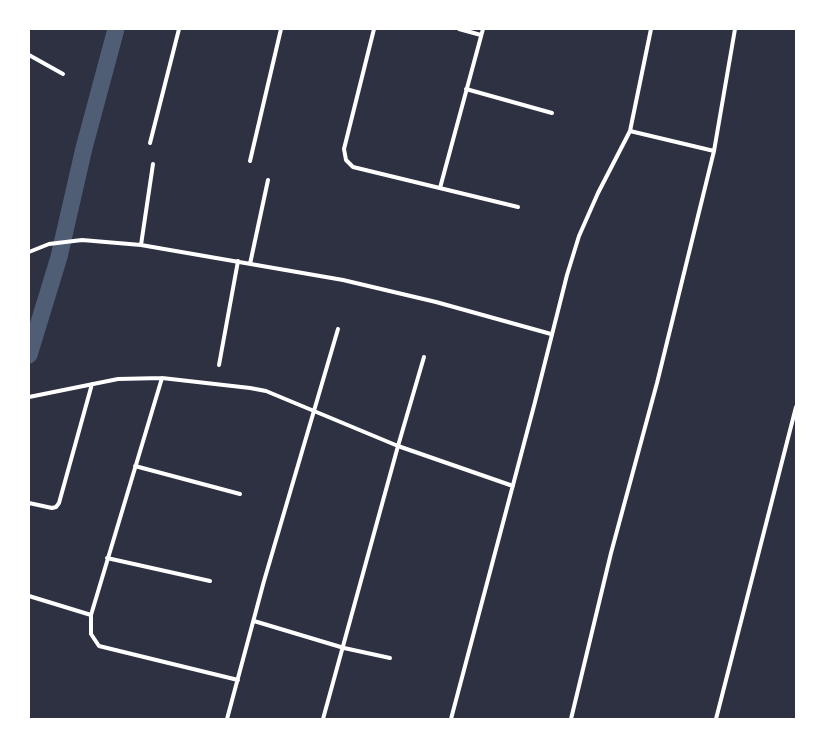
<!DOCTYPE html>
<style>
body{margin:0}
#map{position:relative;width:825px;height:748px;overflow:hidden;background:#2d3142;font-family:"Open Sans",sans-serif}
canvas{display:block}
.frame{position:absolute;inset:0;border:30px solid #fff;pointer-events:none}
</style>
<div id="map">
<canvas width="825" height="748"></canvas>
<div class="frame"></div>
</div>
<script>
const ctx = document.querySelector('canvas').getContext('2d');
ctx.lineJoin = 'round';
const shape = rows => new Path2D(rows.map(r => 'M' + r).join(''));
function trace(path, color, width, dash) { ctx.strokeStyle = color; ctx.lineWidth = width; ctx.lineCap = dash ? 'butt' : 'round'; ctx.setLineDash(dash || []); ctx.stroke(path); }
trace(shape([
 [29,355,59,257,84,148,116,29]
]), '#4f5d75', 17);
trace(shape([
 [374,29,344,149,346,160,353,167,518,207],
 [459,29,481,35],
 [29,55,63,74],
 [466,89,552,113],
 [630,131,714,151],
 [150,143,179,29],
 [250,161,281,29],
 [440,188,483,29],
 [141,245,153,164],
 [29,252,49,244,82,240,141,245,343,280,436,302,551,334],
 [250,264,268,180],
 [219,365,238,261],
 [162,378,91,615,91,634,99,646,238,680],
 [29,397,118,379,162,378,250,388,266,391,398,446,513,486],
 [135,466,240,494],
 [29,503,52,508,56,507,59,503,92,384],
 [107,558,210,581],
 [29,596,91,615],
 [254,621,344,648,390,658],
 [227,719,264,581,338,329],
 [323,719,398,446,424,357],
 [451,719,535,402,567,275,579,236,598,193,630,131,651,29],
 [571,719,611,553,657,383,714,151,735,29],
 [716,719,796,407]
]), '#fff', 4);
</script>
